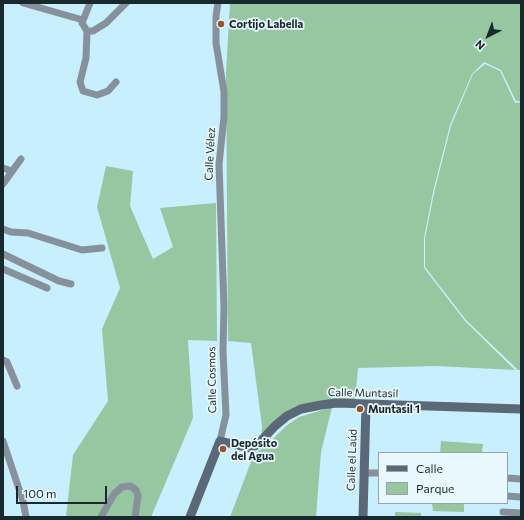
<!DOCTYPE html>
<meta charset="utf-8">
<style>
body{margin:0}
#map{position:relative;width:524px;height:520px;overflow:hidden;background:#c7effd;font-family:Commissioner,sans-serif}
canvas{display:block}
.frame{position:absolute;inset:0;border:4px solid #19292d;pointer-events:none}
.legend{position:absolute;left:378px;top:452px;width:130px;height:52px;box-sizing:border-box;background:#e8f8fd;border:1px solid #95a5aa;margin:0;padding:5px 7px;list-style:none;font-size:12px;color:#19292d}
.legend li{display:flex;align-items:center;gap:8px;height:20px}
.legend b{width:20px;border:1px solid #95a5aa}
.north{position:absolute;left:468px;top:16px;width:40px;height:40px;-webkit-text-stroke:3px #e8f8fd;paint-order:stroke;rotate:222deg;font-size:11px;font-weight:700;line-height:16px;text-align:center;color:#19292d}
.north::after{content:'';display:block;margin:auto;width:14px;height:18px;background:#19292d;clip-path:polygon(50% 0,100% 100%,50% 72%,0 100%)}
.scale{position:absolute;left:16px;top:486px;width:91px;height:18px;box-sizing:border-box;border:2px solid #19292d;border-top:0;padding-left:5px;font-size:12px;line-height:14px;white-space:nowrap;color:#19292d;-webkit-text-stroke:3px #e8f8fd;paint-order:stroke}
</style>
<div id="map">
<canvas width="524" height="520"></canvas>
<div class="frame"></div>
<ul class="legend">
<li><b style="height:5px;background:#5a6878"></b>Calle</li>
<li><b style="height:11px;background:#96c7a1"></b>Parque</li>
</ul>
<div class="north">N</div>
<div class="scale">100 m</div>
</div>
<script>
const ctx = document.querySelector('canvas').getContext('2d');
ctx.lineJoin = 'round';
function paint(path, color) { ctx.fillStyle = color; ctx.fill(path, 'evenodd'); }
const shape = rows => new Path2D(rows.map(r => 'M' + r).join(''));
function trace(path, color, width, dash) { ctx.strokeStyle = color; ctx.lineWidth = width; ctx.lineCap = dash ? 'butt' : 'round'; ctx.setLineDash(dash || []); ctx.stroke(path); }
function write(font, color, halo, rows, align = 'center') {
  ctx.font = font + ' Commissioner,sans-serif'; ctx.lineWidth = 3.5; ctx.setLineDash([]); ctx.textBaseline = 'middle'; ctx.strokeStyle = halo; ctx.fillStyle = color; for (const [text, x, y, turn = 0] of rows) {
    ctx.save(); ctx.translate(x, y); ctx.rotate((+turn || 0) * Math.PI / 180); ctx.textAlign = isNaN(turn) ? turn : align; if (halo) ctx.strokeText(text, 0, 0); ctx.fillText(text, 0, 0); ctx.restore();
  }
}
paint(shape([
 [230,3,521,3,521,101,516,101,501,70,484,62,472,74,450,125,433,192,424,238,424,268,465,321,515,370,436,366,358,368,355,401,292,411,261,438,262,426,251,343,228,341,226,72],
 [485,64,500,71,515,103,521,102,521,370,518,370,466,320,425,267,425,239,434,193,451,126,473,74],
 [106,166,133,171,130,206,153,259,173,247,160,208,216,203,217,341,188,340,193,418,151,517,66,517,73,455,108,401,102,329,120,288,97,207],
 [332,407,321,452,316,517,230,517,254,454,266,446,286,426,299,417],
 [441,441,483,444,482,453,440,453],
 [432,503,464,503,464,512,433,511],
 [395,512,421,513,421,517,395,517]
]), '#96c7a1');
trace(shape([
 [23,3,83,20],
 [90,3,82,23,87,31,93,31,106,23,126,3],
 [218,3,216,16,216,43,224,92,224,117,219,164,224,307,223,351,226,415,220,441],
 [87,31,86,58,80,82,83,91,97,95,108,91,116,82],
 [3,168,12,171],
 [3,184,21,159],
 [3,229,11,232,28,233,82,250,102,248],
 [3,254,59,281,71,284],
 [3,269,47,288],
 [3,360,7,362,17,386],
 [3,441,23,501,26,517],
 [364,473,379,473],
 [507,478,521,479],
 [507,496,521,497],
 [503,512,521,513],
 [101,517,114,494,122,487,130,486,136,490,138,496,135,517]
]), '#87919c', 7);
trace(shape([
 [190,517,220,441,249,448,257,445,275,426,287,416,301,409,321,405,337,403,521,409],
 [363,517,366,404]
]), '#5a6878', 9);
for (const [x, y, r, color] of [
 [221,24,4,"#995329"],
 [360,409,4,"#995329"],
 [223,449,4,"#995329"]
]) { const dot = new Path2D(); dot.arc(x, y, r, 0, 2 * Math.PI); ctx.fillStyle = color; ctx.fill(dot); trace(dot, '#e8f8fd', 1.5); }
write('bold 11px', '#19292d', '#e8f8fd', [
 ["Cortijo Labella",229,24],
 ["Muntasil 1",368,409],
 ["Depósito",231,443],
 ["del Agua",231,456]
], 'left');
write('11px', '#19292d', '#e8f8fd', [
 ["Calle Vélez",210,154,-87],
 ["Calle Cosmos",212,380,-91],
 ["Calle Muntasil",363,393,1],
 ["Calle el Laúd",352,460,-88]
]);
</script>
